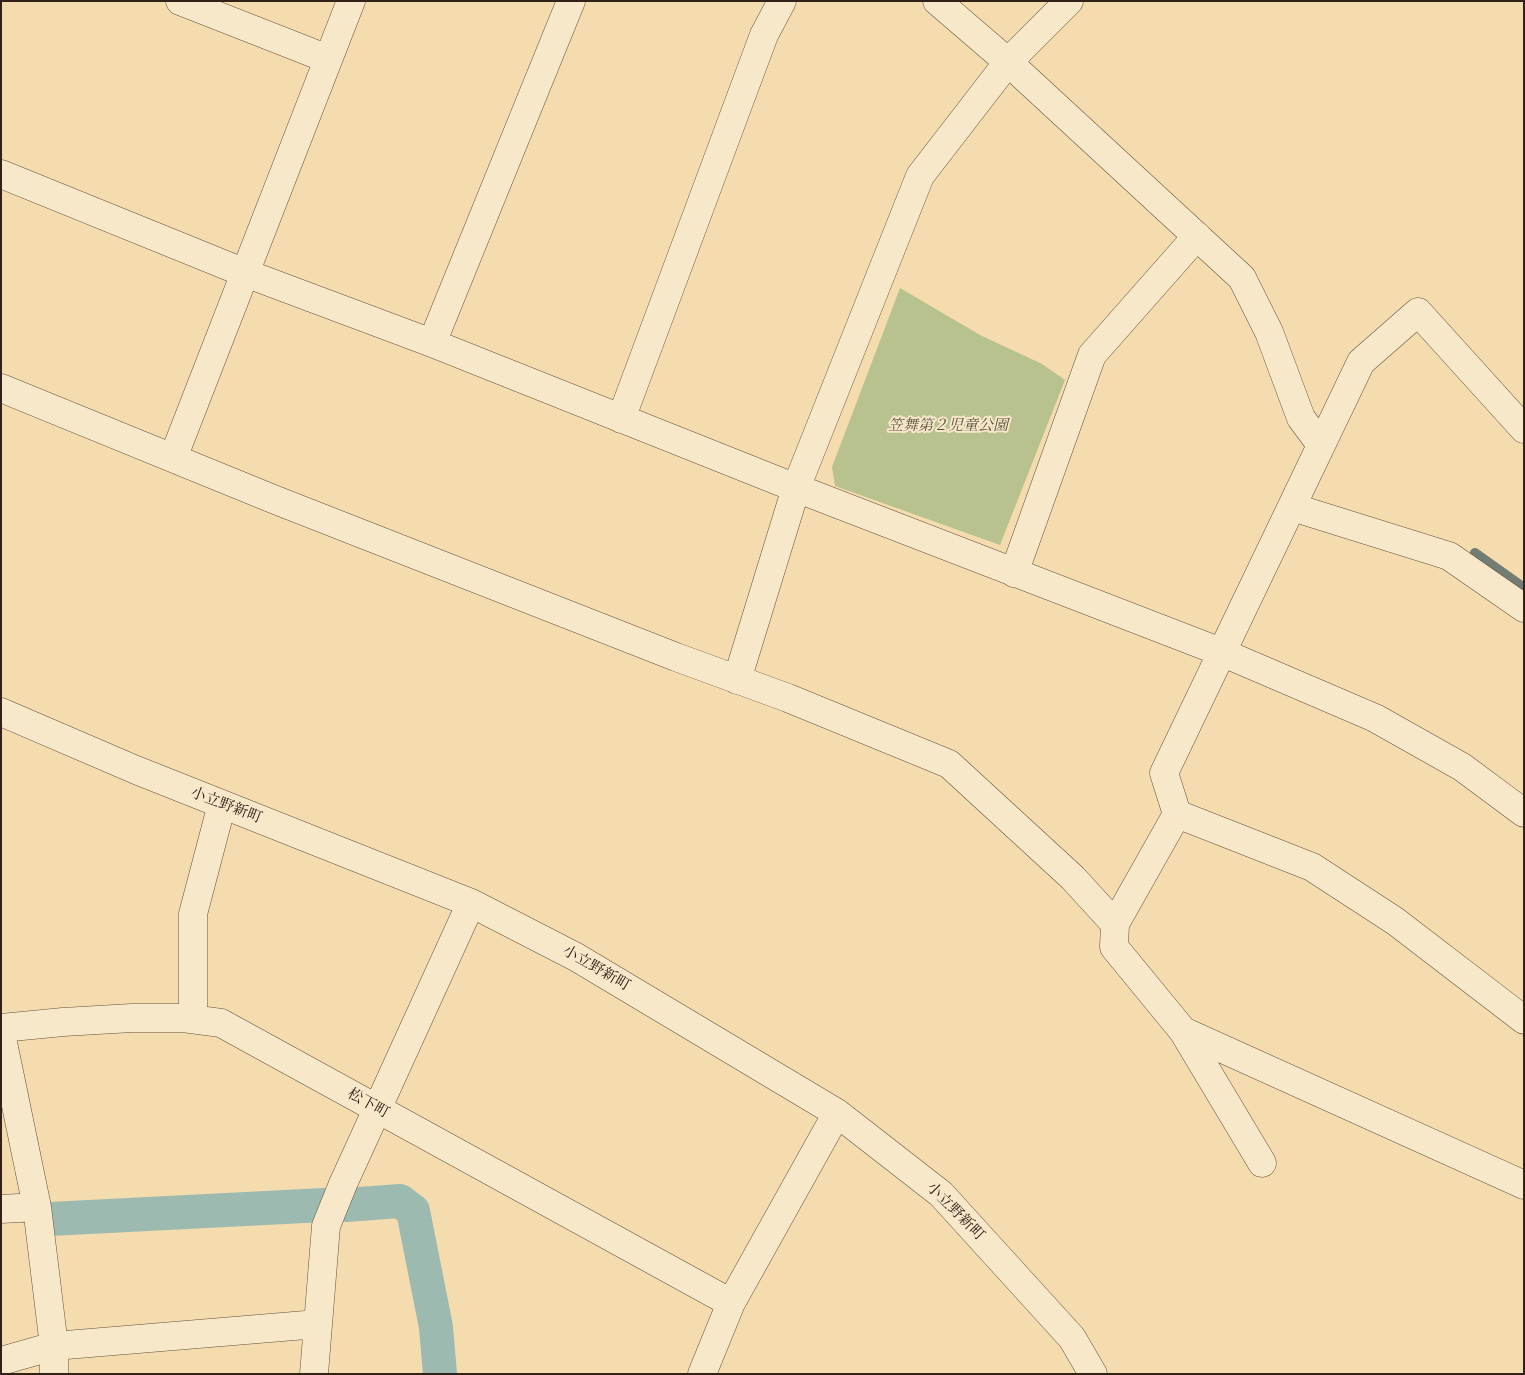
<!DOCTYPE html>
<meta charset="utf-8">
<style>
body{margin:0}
#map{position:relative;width:1525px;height:1375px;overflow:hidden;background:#f5dcae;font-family:"Libre Bodoni",serif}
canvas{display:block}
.frame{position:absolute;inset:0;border:2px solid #312119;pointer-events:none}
</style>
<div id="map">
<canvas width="1525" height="1375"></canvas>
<div class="frame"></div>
</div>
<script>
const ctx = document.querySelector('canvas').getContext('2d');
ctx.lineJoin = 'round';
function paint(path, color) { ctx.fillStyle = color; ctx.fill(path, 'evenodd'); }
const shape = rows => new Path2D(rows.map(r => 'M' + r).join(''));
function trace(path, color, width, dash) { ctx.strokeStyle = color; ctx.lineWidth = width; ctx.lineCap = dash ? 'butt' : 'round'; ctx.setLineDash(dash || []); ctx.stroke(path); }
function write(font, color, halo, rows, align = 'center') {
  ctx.font = font + ' "Libre Bodoni","Noto Serif JP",serif'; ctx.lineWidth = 4; ctx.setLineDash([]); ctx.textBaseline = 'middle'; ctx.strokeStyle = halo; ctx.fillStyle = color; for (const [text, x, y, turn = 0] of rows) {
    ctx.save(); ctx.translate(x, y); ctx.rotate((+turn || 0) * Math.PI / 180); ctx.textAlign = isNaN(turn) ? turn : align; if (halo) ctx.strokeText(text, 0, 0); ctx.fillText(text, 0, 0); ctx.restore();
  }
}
paint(shape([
 [900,288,980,335,1042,364,1065,380,1000,545,835,486,832,467]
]), '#b7c28e');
trace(shape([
 [1475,553,1524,588]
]), '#727d74', 10);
trace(shape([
 [346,1205,400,1201,413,1211,436,1327,440,1374],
 [50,1219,324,1205]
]), '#9dbab1', 34);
const minor = shape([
 [180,1,328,59],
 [937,1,1008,62,1242,278,1269,332,1301,418,1321,445],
 [1,174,245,273,432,343,796,488,1221,652,1375,718,1462,767,1524,813],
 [432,343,571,1],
 [1,388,273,499,676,657,788,698,949,764,1073,878,1115,924],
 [621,419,764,35,782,1],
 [173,458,351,1],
 [1292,507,1449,556,1524,608],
 [1014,573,1092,355,1197,236],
 [737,680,796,488,920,176,1008,62,1069,1],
 [1,712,136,770,471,903,576,957,837,1113,941,1194,1072,1338,1093,1374],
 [1177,814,1312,867,1395,921,1524,1020],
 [193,1019,193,914,222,804],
 [1,1028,63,1022,132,1018,183,1018,221,1023,731,1303],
 [1183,1031,1524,1185],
 [1,1033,37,1207,54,1346,54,1374],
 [1262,1163,1183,1031,1114,947,1115,924,1177,814,1164,773,1361,362,1418,312,1524,429],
 [1,1209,37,1207],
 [1,1361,54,1346,318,1324],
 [314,1374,326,1226,343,1184,471,903],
 [702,1374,731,1303,837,1113]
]);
trace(minor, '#62503e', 29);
trace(minor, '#f8e8ca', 28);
write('italic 15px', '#59513c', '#f8e8ca', [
 ["笠舞第２児童公園",948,426]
]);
write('15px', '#312119', '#f8e8ca', [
 ["小立野新町",226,806,21],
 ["小立野新町",596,969,30],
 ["松下町",368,1104,29],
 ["小立野新町",955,1212,45]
]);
</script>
